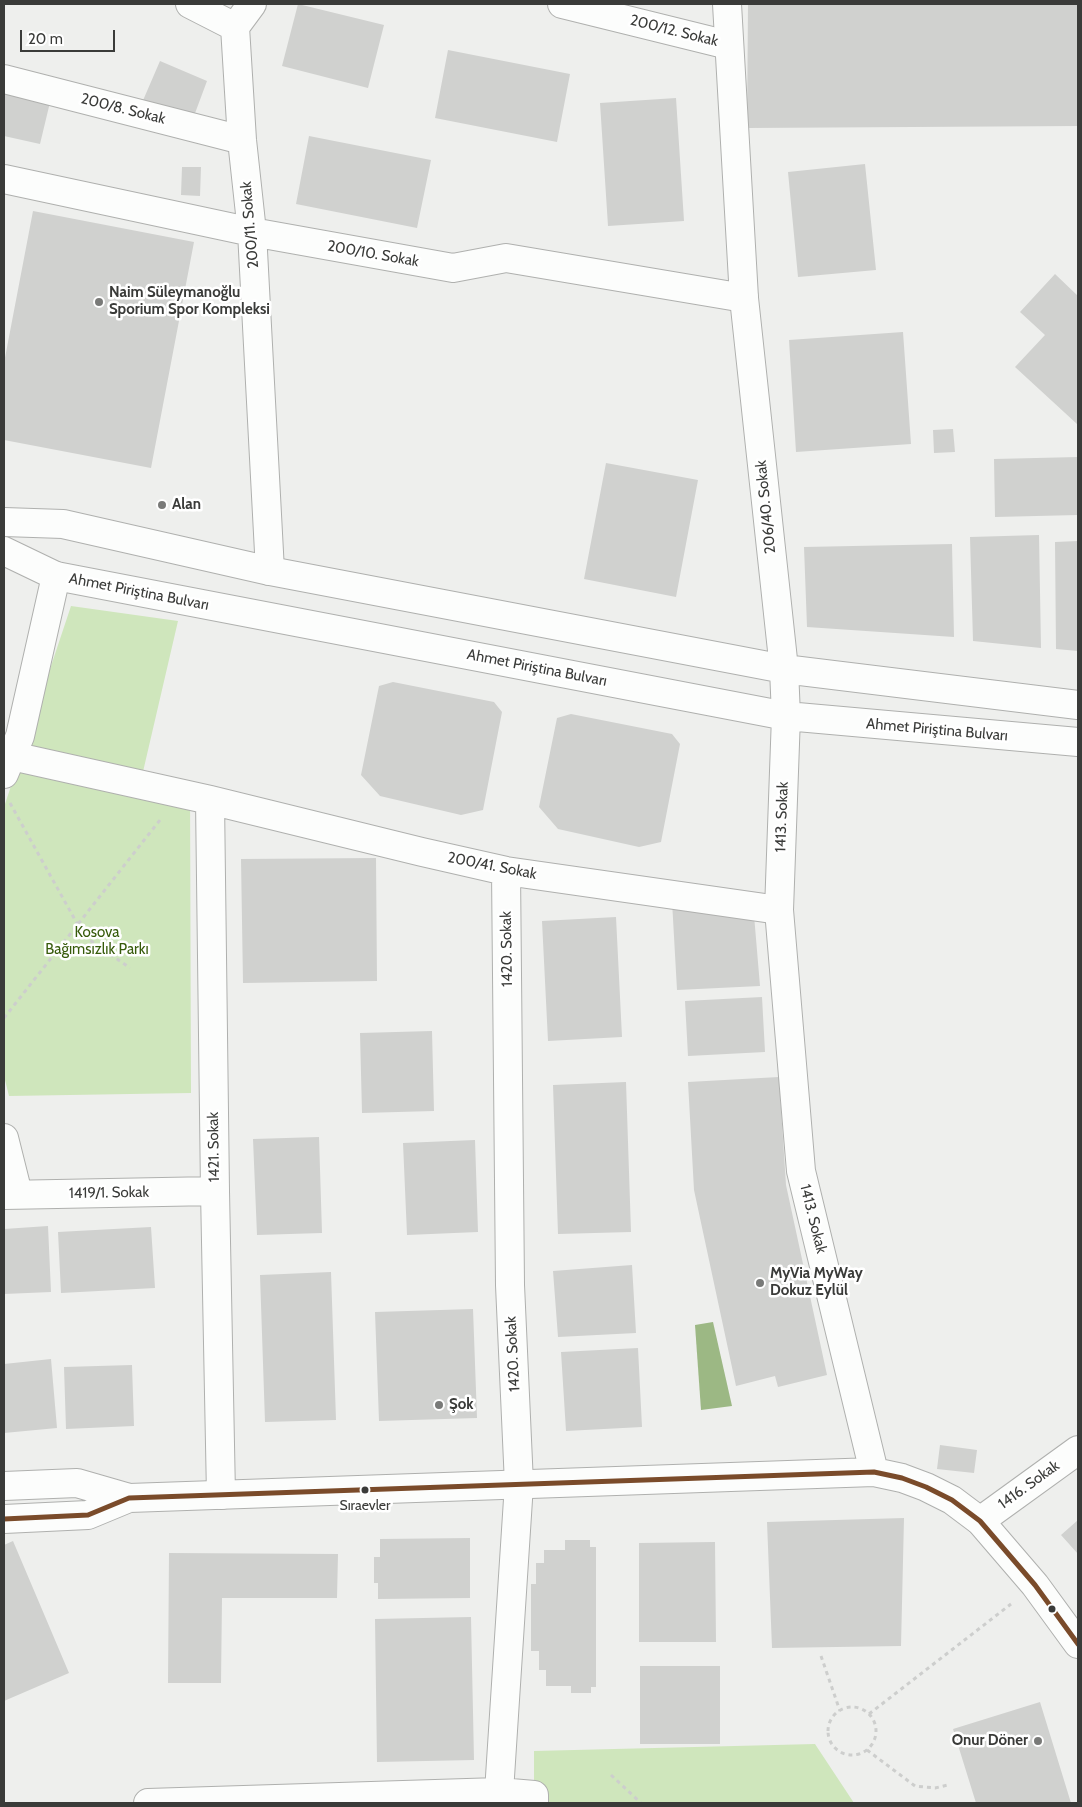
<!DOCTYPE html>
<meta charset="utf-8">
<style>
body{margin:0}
#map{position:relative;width:1082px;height:1807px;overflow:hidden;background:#eeefed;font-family:Cabin,sans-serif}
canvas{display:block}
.frame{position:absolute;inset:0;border:5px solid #3a3b39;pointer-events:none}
.scale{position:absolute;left:20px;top:30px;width:95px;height:22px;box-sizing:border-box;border:2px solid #3a3b39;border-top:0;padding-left:6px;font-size:15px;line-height:18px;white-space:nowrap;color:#3a3b39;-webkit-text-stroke:4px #fff;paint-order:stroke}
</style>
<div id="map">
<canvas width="1082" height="1807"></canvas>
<div class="frame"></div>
<div class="scale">20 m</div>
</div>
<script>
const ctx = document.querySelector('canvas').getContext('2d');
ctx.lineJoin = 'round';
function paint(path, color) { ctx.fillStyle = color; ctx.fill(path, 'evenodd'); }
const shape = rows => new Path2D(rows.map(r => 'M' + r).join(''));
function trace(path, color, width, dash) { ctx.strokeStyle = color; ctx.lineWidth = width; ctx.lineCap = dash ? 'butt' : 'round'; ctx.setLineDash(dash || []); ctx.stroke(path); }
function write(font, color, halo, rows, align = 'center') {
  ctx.font = font + ' Cabin,sans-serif'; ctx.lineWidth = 5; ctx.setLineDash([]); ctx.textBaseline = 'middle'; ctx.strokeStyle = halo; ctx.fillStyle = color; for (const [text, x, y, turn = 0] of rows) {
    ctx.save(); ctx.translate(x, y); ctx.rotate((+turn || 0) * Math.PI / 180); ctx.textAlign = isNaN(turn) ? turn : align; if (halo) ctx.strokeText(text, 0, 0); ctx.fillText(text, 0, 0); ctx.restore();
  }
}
paint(shape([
 [71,606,178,621,142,776,190,784,191,1093,9,1096,4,1076,4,807],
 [815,1744,854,1803,534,1803,534,1751]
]), '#cfe6bc');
paint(shape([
 [713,1322,732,1406,701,1410,695,1325]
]), '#9cb884');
paint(shape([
 [298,4,384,25,368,88,282,66],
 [748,4,1078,4,1078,126,747,128],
 [448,50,570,74,557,142,435,118],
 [160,61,207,81,191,124,138,112],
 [4,83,52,94,40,144,4,136],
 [676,98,684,221,608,226,600,103],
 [309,136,431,160,417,228,296,204],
 [865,164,876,270,798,277,788,172],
 [182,167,201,167,200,196,181,195],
 [33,211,194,242,151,468,4,440,4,363],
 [1055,274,1078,296,1078,422,1077,424,1015,367,1045,335,1020,312],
 [903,332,911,444,796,452,789,340],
 [953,429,955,452,934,453,933,430],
 [1078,457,1078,515,995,517,994,459],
 [606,463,698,480,676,597,584,579],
 [1039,535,1041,648,973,641,970,537],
 [1078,541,1078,651,1056,649,1055,542],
 [952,544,954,637,807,627,804,547],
 [393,682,494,702,502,712,483,810,461,815,380,796,361,775,379,686],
 [571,714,672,734,680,744,661,842,639,847,558,829,539,807,557,718],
 [376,858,377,981,243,983,241,859],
 [672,901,754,915,760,986,677,990],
 [616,917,622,1037,548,1041,542,921],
 [762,997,765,1052,688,1056,685,1001],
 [432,1031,434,1111,362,1113,360,1033],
 [779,1077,786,1185,827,1375,778,1387,775,1376,736,1386,694,1190,688,1082],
 [626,1082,631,1232,558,1234,553,1085],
 [319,1137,322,1233,257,1235,253,1139],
 [475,1140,478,1232,407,1235,403,1143],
 [48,1226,51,1292,4,1294,4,1229],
 [151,1227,155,1288,61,1293,58,1232],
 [632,1265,636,1333,558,1337,553,1271],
 [331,1272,336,1420,265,1422,260,1275],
 [473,1309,477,1418,379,1421,375,1312],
 [638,1348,642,1427,566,1431,561,1352],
 [51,1359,57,1428,4,1433,4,1364],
 [132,1365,134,1426,66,1429,64,1367],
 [940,1445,977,1450,974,1473,937,1469],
 [904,1518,901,1646,772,1648,767,1522],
 [1078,1520,1078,1554,1061,1535],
 [470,1538,470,1598,378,1599,378,1583,374,1583,374,1557,380,1557,380,1539],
 [565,1540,590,1540,590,1547,596,1547,596,1687,591,1687,591,1693,571,1693,571,1686,546,1686,546,1670,539,1670,539,1651,531,1651,531,1584,536,1584,536,1563,544,1563,544,1550,565,1550],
 [13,1541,69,1673,4,1701,4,1545],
 [715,1542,716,1642,639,1642,639,1543],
 [169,1553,338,1554,337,1598,222,1598,221,1683,168,1683],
 [471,1617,474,1760,377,1762,375,1619],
 [640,1666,720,1666,720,1744,640,1744],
 [1040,1702,1071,1803,976,1803,953,1729]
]), '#d0d1cf');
const street = shape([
 [190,4,235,27],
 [252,4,235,27,242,140,252,232,270,571],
 [562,4,728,45],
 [4,79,242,140],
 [4,179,252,232,453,268,506,258,744,298],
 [12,756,210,800,422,852,506,871,779,910],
 [4,774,20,736,56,576],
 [210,800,215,1191,221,1495],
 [4,1138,18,1194],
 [4,1195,215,1191],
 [980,1521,1078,1450],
 [499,1792,519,1484,510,1285,506,871],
 [148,1803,499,1792,534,1795,534,1803]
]);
const secondary = shape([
 [727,4,744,298,784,669,786,716,779,910,801,1171,874,1472],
 [4,522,63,524,270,571,784,669,1078,705],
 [4,551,56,576,786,716,1078,742],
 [4,1486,77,1483,129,1498,874,1472,902,1478,926,1487,952,1500,980,1521,1035,1585,1078,1644],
 [4,1519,88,1515,129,1498]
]);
trace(street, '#afb0ae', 30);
trace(secondary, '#afb0ae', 30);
trace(shape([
 [10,803,84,936,130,968],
 [4,1018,160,820],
 [821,1656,840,1711],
 '828 1731a24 24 0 1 1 48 0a24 24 0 1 1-48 0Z',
 [869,1714,1011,1604],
 [867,1750,915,1786,935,1788,948,1785],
 [611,1775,641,1803]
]), '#cdcecd', 3, [4, 4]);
trace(street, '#fcfdfc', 28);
trace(secondary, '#fcfdfc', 28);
trace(shape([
 [4,1519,88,1515,129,1498,874,1472,902,1478,926,1487,952,1500,980,1521,1035,1585,1078,1644]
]), '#7a4b2a', 5);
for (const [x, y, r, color] of [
 [99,302,5,"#797a78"],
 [162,505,5,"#797a78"],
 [760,1283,5,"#797a78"],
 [439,1405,5,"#797a78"],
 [365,1490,4.5,"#3a3b39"],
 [1052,1609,4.5,"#3a3b39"],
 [1038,1741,5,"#797a78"]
]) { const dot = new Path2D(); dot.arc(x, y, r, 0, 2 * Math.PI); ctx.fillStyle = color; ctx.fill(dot); trace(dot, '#fff', 2); }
write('14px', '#3a3b39', '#fff', [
 ["Sıraevler",365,1506]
]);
write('15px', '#3a3b39', '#fff', [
 ["200/12. Sokak",674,31,14],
 ["200/8. Sokak",123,109,14],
 ["200/11. Sokak",250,225,-95],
 ["200/10. Sokak",373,254,10],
 ["206/40. Sokak",766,507,-96],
 ["Ahmet Piriştina Bulvarı",139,592,11],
 ["Ahmet Piriştina Bulvarı",537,668,11],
 ["Ahmet Piriştina Bulvarı",937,730,5],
 ["1413. Sokak",782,817,-88],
 ["200/41. Sokak",492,866,11],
 ["1420. Sokak",507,949,-91],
 ["1421. Sokak",214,1147,-91],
 ["1419/1. Sokak",109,1193,-1],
 ["1413. Sokak",813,1219,76],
 ["1420. Sokak",513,1354,-93],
 ["1416. Sokak",1029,1485,-36]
]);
write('bold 15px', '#3a3b39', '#fff', [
 ["Naim Süleymanoğlu",109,293],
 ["Sporium Spor Kompleksi",109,310],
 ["Alan",172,505],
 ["MyVia MyWay",770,1274],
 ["Dokuz Eylül",770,1291],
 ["Şok",449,1405],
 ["Onur Döner",1028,1741,"right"]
], 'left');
write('15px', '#375b0b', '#fff', [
 ["Kosova",97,933],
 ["Bağımsızlık Parkı",97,950]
]);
</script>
